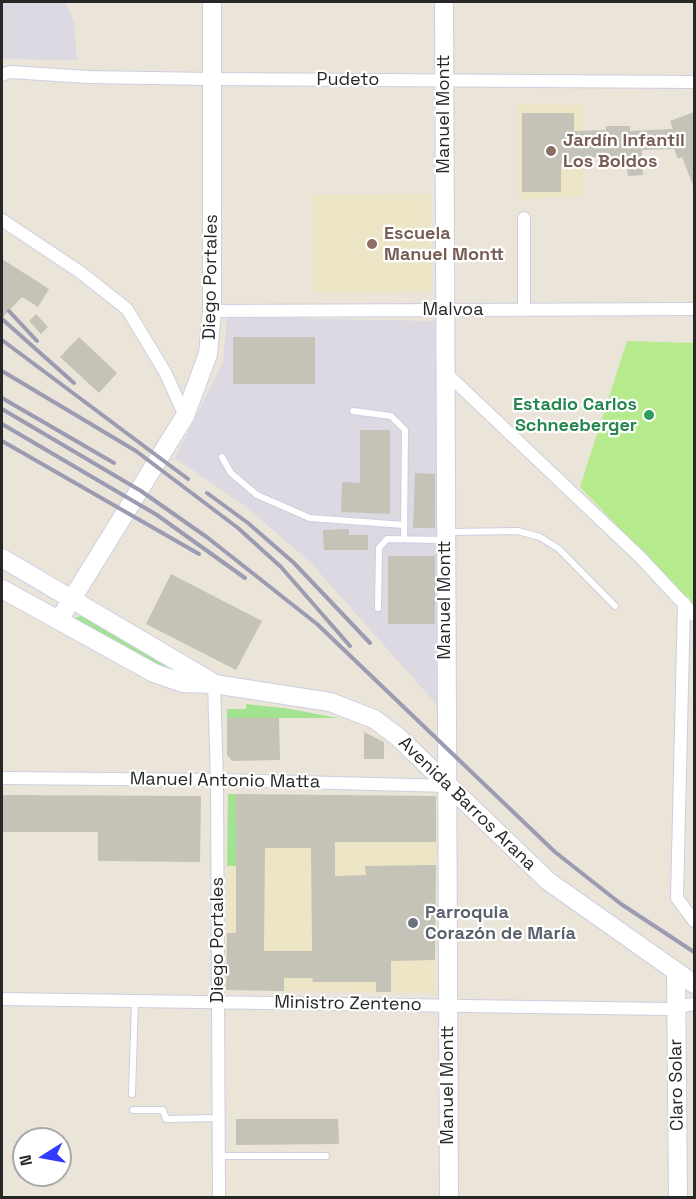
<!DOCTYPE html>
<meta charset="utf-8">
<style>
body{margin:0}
#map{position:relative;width:696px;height:1199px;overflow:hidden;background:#eae5d8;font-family:"Space Grotesk",sans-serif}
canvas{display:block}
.frame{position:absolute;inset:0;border:3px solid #272727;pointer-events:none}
.north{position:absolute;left:12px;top:1127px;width:60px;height:60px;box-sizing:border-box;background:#fff;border:2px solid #a9a9a9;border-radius:50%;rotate:259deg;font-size:16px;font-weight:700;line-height:24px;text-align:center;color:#272727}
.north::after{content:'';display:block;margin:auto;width:21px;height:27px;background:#313afe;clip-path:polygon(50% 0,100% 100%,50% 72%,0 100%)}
</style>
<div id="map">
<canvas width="696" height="1199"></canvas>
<div class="frame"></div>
<div class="north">N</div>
</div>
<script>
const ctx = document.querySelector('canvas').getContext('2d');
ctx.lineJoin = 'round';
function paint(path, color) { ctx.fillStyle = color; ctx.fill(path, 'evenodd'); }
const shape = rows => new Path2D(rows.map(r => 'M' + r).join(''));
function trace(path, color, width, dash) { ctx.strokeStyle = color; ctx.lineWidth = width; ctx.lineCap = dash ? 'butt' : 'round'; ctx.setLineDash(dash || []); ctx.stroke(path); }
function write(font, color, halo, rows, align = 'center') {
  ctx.font = font + ' "Space Grotesk",sans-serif'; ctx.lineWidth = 4.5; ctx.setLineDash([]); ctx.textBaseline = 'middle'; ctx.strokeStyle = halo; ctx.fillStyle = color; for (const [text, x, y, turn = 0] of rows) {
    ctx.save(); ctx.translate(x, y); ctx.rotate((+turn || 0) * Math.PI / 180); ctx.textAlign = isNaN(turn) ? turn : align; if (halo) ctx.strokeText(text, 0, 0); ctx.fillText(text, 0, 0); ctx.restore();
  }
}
paint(shape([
 [2,2,65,2,74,21,77,60,2,59],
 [227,317,438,321,438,706,310,562,245,506,175,458,223,362]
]), '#ddd9e2');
paint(shape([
 [518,104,583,105,584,196,519,199],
 [431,194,432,292,313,293,312,195],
 [228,794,437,796,435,993,226,990]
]), '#ede6c6');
paint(shape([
 [83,615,185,674,184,681,76,624,75,618],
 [246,704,284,708,338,718,227,718,227,709,246,709],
 [228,794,236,794,236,866,227,866]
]), '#a2e392');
paint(shape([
 [627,341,694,343,694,606,580,487]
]), '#b6eb8d');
paint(shape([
 [694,112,694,188,682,157,678,159,674,149,642,150,643,175,628,176,627,167,608,167,608,157,574,158,574,164,561,164,561,192,522,192,522,113,574,113,574,131,606,130,606,126,630,126,630,131,673,129,670,121],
 [2,259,49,289,38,307,22,297,2,318],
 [36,314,48,327,41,334,29,321],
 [79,337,117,373,99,393,60,357],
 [233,337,315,337,315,384,233,384],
 [360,430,390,430,390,514,341,512,342,482,360,483],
 [415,473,435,474,435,528,413,528],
 [349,529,349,535,368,535,368,550,324,550,323,530],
 [388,556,435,556,435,624,388,624],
 [171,574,262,621,236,670,146,624],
 [227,718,279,718,280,760,232,761,227,755],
 [364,732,384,742,384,759,364,759],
 [236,794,436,796,436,842,335,842,335,876,366,875,365,866,436,865,435,960,391,961,391,992,376,992,376,982,312,982,313,978,284,978,284,991,226,990,227,933,236,933],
 [265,848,311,848,312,951,264,951],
 [2,795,201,796,200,862,98,861,98,832,2,832],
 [236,1119,338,1119,339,1144,236,1145]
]), '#c5c2b8');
const lane = shape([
 [353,411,391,416,405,430,404,539],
 [222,457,231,473,257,495,310,518,404,525],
 [448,532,518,531,540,537,559,549,615,606],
 [378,608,379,548,387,539,443,540],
 [132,1094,135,1001],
 [133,1110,163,1110,166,1119,218,1118],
 [219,1156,326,1156]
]);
const street = shape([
 [2,75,10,72,88,77,212,79,694,82],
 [524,218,524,310],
 [2,220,80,272,127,309,165,372,185,416],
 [212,311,694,309],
 [445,372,640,557,694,615],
 [684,603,677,898,694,921],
 [214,684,217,780,219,1198],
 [2,778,223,780,448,786],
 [2,999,666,1009,694,1004]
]);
const secondary = shape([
 [444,2,449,1198],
 [2,558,212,682],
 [2,589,154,673,183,683,214,684,330,702,374,719,398,737,548,881,694,984],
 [59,620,185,416,208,354,212,311,212,2],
 [676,973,678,1198]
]);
trace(lane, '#cdcee1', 8);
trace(street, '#cdcee1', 14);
trace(secondary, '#cdcee1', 20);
trace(lane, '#fff', 6);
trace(street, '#fff', 12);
trace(secondary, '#fff', 18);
trace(shape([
 [9,311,37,341],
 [2,319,74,383],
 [2,340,188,479],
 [2,371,136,451,238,528,281,567,350,646],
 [2,398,114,463],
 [2,409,141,491,208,538,317,624,555,852,621,904,694,952],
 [2,424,157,515,245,578],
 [2,441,199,554],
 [207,493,248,523,294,563,370,643]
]), '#9b9bb2', 4);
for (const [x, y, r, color] of [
 [551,151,6,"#8d6e63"],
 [372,244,6,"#8d6e63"],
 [649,415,6,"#2e9e5b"],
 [413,923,6,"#6b7280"]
]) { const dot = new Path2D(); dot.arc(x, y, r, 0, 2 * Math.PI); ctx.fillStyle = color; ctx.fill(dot); trace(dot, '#fff', 2); }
write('18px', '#272727', '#fff', [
 ["Pudeto",348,80],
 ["Manuel Montt",444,114,-90],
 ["Diego Portales",211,277,-89],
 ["Malvoa",453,310],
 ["Manuel Montt",445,600,-90],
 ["Manuel Antonio Matta",225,781,1],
 ["Avenida Barros Arana",467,804,44],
 ["Diego Portales",218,940,-90],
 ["Ministro Zenteno",348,1004,1],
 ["Manuel Montt",448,1085,-90],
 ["Claro Solar",677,1085,-91]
]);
write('bold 18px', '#785e54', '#fff', [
 ["Jardín Infantil",563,141],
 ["Los Boldos",563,162],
 ["Escuela",384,234],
 ["Manuel Montt",384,255]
], 'left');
write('bold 18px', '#27864d', '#fff', [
 ["Estadio Carlos",637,405],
 ["Schneeberger",637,426]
], 'right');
write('bold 18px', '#5b616d', '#fff', [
 ["Parroquia",425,913],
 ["Corazón de María",425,934]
], 'left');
</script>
